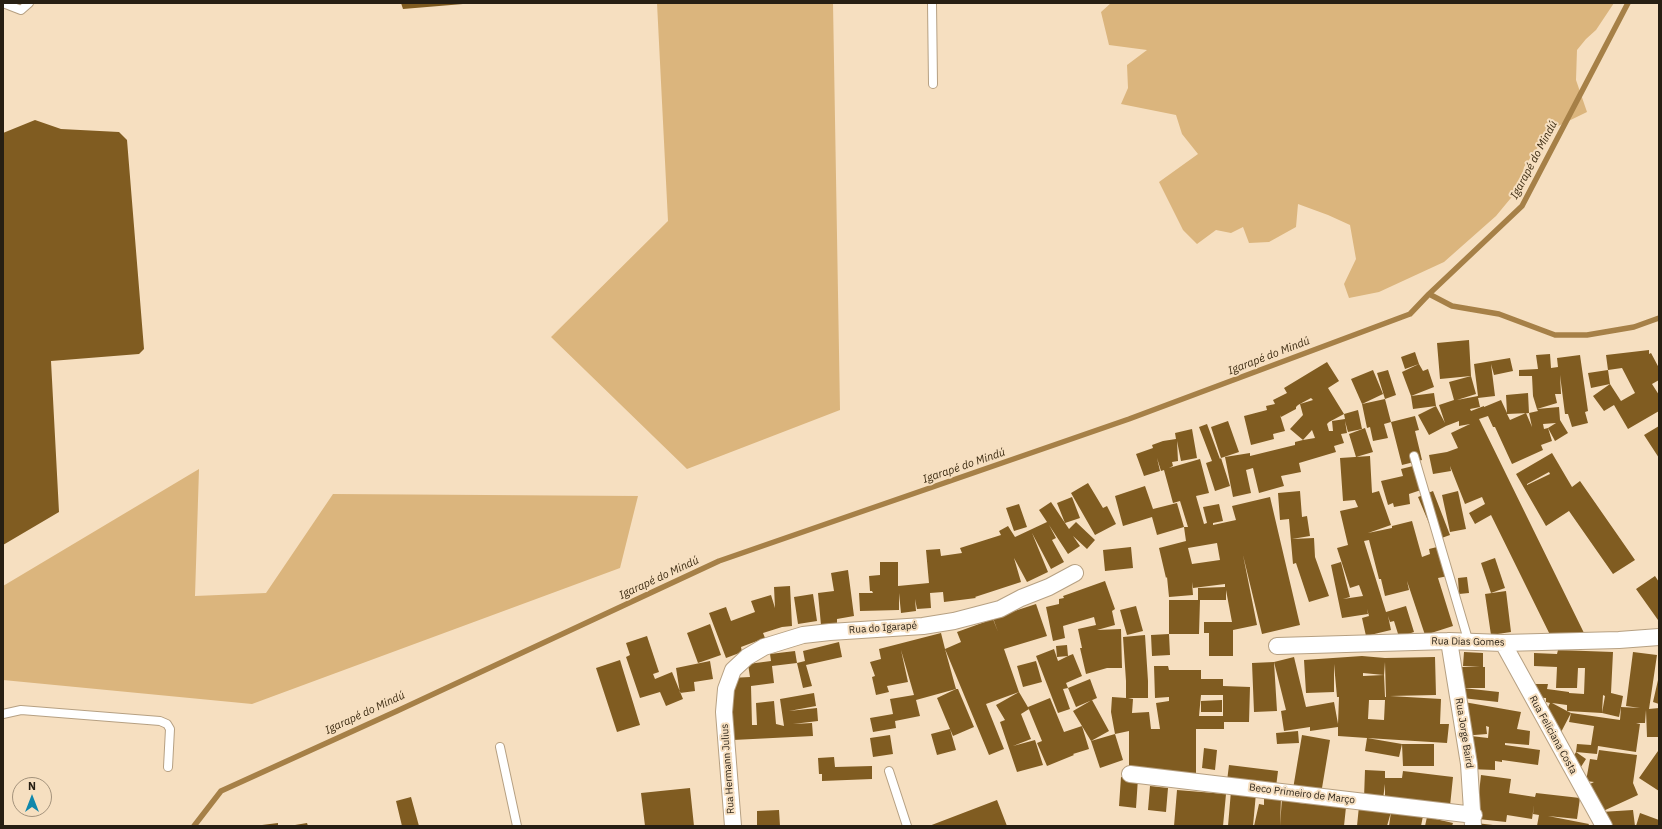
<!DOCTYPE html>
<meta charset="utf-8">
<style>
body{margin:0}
#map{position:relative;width:1662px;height:829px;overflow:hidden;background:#f6dfc0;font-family:"IBM Plex Sans",sans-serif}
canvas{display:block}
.frame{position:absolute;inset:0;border:4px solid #271f13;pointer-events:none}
.north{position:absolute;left:12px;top:777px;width:40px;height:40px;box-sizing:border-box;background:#f6dfc0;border:1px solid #a3927b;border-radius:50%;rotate:0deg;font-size:11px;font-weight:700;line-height:16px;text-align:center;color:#271f13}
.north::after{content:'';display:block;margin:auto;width:14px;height:18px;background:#1087ab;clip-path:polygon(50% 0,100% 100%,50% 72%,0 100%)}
</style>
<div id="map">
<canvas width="1662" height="829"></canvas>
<div class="frame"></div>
<div class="north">N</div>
</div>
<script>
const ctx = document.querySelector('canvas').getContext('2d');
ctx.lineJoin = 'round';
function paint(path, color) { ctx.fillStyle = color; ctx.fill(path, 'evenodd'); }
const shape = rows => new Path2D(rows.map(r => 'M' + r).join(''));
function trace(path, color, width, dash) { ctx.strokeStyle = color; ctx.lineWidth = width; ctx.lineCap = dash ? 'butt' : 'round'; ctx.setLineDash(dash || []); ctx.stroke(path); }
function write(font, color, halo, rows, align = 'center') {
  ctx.font = font + ' "IBM Plex Sans",sans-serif'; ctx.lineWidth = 4; ctx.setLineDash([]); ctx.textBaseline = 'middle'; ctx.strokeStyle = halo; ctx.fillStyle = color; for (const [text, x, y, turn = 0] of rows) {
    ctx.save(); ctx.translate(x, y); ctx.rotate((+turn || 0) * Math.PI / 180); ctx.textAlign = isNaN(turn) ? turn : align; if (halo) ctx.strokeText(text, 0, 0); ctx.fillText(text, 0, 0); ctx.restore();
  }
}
paint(shape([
 [657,3,833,3,840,410,687,469,551,337,668,221],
 [1111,3,1614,3,1596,30,1586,39,1577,50,1576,80,1587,112,1550,130,1524,167,1520,187,1496,216,1444,262,1379,292,1349,298,1344,284,1356,259,1350,225,1328,215,1298,204,1296,227,1269,242,1249,243,1243,227,1231,233,1216,230,1197,244,1183,230,1159,182,1198,154,1182,134,1176,115,1121,104,1128,88,1127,65,1147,50,1109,45,1101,12],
 [199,469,195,596,266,593,333,494,638,496,620,568,252,704,3,680,3,586]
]), '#dbb57d');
trace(shape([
 [1429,294,1452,306,1499,314,1555,335,1587,335,1634,327,1659,318],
 [194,826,221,791,397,711,719,561,1129,419,1410,314,1429,294,1522,206,1628,3]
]), '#a68047', 5.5);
paint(shape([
 [401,3,463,3,463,4,403,9],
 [35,120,61,129,119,132,127,140,144,349,139,354,51,361,59,512,3,545,3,133],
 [1469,340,1471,376,1440,379,1437,343],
 [1649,350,1649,354,1651,353,1659,368,1659,380,1652,384,1659,395,1659,411,1628,429,1614,405,1604,411,1593,396,1610,384,1621,401,1635,393,1622,368,1608,370,1606,355],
 [1415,352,1419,364,1405,369,1401,357],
 [1550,354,1551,368,1558,367,1557,358,1580,355,1588,411,1585,412,1588,423,1572,427,1568,414,1565,414,1560,375,1561,394,1555,394,1557,403,1537,409,1533,396,1532,376,1519,376,1519,370,1538,369,1536,355],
 [1510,358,1513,371,1494,375,1491,364,1495,396,1478,398,1480,407,1470,409,1471,411,1484,406,1484,407,1501,400,1507,413,1506,395,1528,393,1529,413,1538,411,1537,409,1559,407,1560,420,1568,433,1555,441,1548,428,1556,423,1543,424,1544,429,1548,428,1552,441,1541,445,1543,450,1512,464,1495,427,1493,427,1488,416,1479,419,1584,633,1556,647,1491,515,1475,524,1469,513,1485,504,1482,497,1465,504,1450,466,1451,471,1433,474,1429,455,1447,452,1458,448,1451,433,1470,424,1459,426,1459,421,1446,426,1429,435,1418,415,1436,406,1445,423,1439,405,1454,400,1449,382,1471,376,1476,394,1457,400,1478,396,1474,364],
 [1526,413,1510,420,1507,414,1529,413,1532,427],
 [1327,362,1339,381,1328,388,1344,414,1358,410,1362,429,1348,432,1345,421,1347,433,1341,434,1344,443,1334,446,1336,452,1299,463,1301,472,1281,476,1284,486,1259,493,1253,468,1246,470,1251,493,1233,497,1225,457,1250,453,1250,456,1295,445,1295,442,1303,440,1290,429,1303,415,1300,404,1313,400,1311,398,1298,405,1296,407,1296,409,1281,417,1280,415,1285,431,1273,434,1274,439,1251,445,1244,416,1267,410,1266,406,1275,404,1273,400,1287,393,1284,388],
 [1344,414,1345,419,1332,421,1333,431,1329,431,1327,424,1329,422],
 [1312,430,1315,438,1303,440],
 [1419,364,1423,371,1428,369,1434,387,1411,396,1402,372],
 [1373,370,1383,394,1362,404,1351,379],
 [1388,370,1396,395,1385,399,1377,373],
 [1608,370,1610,384,1591,388,1588,373],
 [1434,393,1436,406,1413,409,1411,396],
 [1385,399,1391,422,1384,424,1388,438,1373,441,1370,427,1367,428,1362,404],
 [1415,416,1419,430,1415,431,1422,460,1402,465,1391,422],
 [1228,421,1239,452,1221,458,1211,427],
 [1207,424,1220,459,1221,458,1230,486,1215,491,1206,463,1212,461,1199,427],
 [1659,426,1659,458,1644,435],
 [1365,428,1373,452,1356,457,1349,434],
 [1192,429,1197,458,1181,461,1177,441,1178,461,1172,462,1173,466,1169,468,1200,459,1209,493,1196,496,1204,524,1207,523,1203,507,1219,504,1223,521,1213,523,1213,525,1236,520,1232,506,1270,497,1300,625,1262,634,1243,555,1257,625,1233,630,1233,625,1233,656,1209,656,1209,633,1204,633,1204,622,1232,622,1226,590,1226,600,1200,600,1199,634,1169,634,1169,600,1198,600,1198,588,1225,587,1225,584,1193,588,1192,582,1193,595,1169,597,1167,577,1166,578,1159,548,1186,541,1184,527,1188,527,1180,501,1173,503,1164,470,1161,471,1157,458,1160,471,1144,476,1136,454,1153,448,1152,445,1163,441,1176,439,1175,433],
 [1217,543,1220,560,1192,564,1188,548],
 [1552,453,1572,487,1580,481,1635,560,1613,574,1569,511,1546,526,1516,474],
 [1549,472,1550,474,1527,485,1527,484],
 [1370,456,1372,493,1379,491,1391,525,1368,533,1392,528,1392,526,1412,521,1422,557,1430,554,1429,549,1441,546,1448,576,1438,578,1453,626,1425,635,1407,581,1409,590,1385,596,1381,579,1379,579,1369,540,1364,541,1386,612,1406,606,1414,632,1399,637,1394,621,1390,622,1388,616,1391,630,1366,636,1362,618,1369,616,1367,609,1368,614,1342,618,1331,565,1341,562,1350,597,1343,599,1363,596,1359,585,1350,588,1337,548,1348,545,1340,511,1358,507,1355,500,1343,501,1340,458],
 [1417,465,1424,489,1409,494,1410,504,1394,507,1393,503,1388,505,1381,481,1403,476,1401,469],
 [1088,483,1103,508,1107,506,1116,524,1095,535,1071,493],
 [1145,486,1153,509,1177,503,1184,527,1157,535,1152,517,1123,526,1115,496],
 [1300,491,1302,517,1307,516,1310,536,1292,539,1314,538,1315,557,1329,596,1309,602,1296,563,1293,564,1289,519,1280,520,1278,493],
 [1433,491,1450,535,1436,540,1418,497],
 [1458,491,1466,529,1450,532,1442,495],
 [1072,497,1080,518,1065,523,1069,529,1076,522,1095,540,1087,549,1073,536,1080,546,1068,554,1049,525,1056,538,1052,540,1064,562,1051,569,1032,533,1048,572,1027,582,1014,558,1021,582,975,597,976,598,944,602,943,592,930,593,931,608,917,609,915,599,916,611,901,613,899,593,899,610,860,611,859,593,873,593,872,591,870,591,869,576,880,575,880,562,898,562,898,586,929,583,926,550,940,549,941,556,962,553,960,548,1001,535,999,531,1008,526,1015,537,1047,522,1039,510,1051,502,1065,523,1057,503],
 [1019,504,1027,527,1014,531,1006,508],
 [1131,547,1133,568,1105,571,1103,550],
 [1495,558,1505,588,1491,593,1481,563],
 [848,570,854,616,837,619,837,624,821,625,818,593,834,591,831,573],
 [1655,576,1659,582,1658,620,1636,589],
 [1467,577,1469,593,1459,594,1458,578],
 [1105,581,1115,609,1112,611,1115,625,1097,630,1121,629,1122,668,1107,668,1086,674,1080,648,1082,648,1078,629,1096,625,1094,617,1063,626,1065,638,1053,641,1046,607,1059,604,1059,599,1064,598,1063,596],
 [790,586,792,626,782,627,763,633,765,638,741,647,742,652,726,658,709,613,726,607,731,621,755,612,751,601,771,595,775,608,774,587],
 [1506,591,1511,632,1491,635,1485,594],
 [813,594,817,621,798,624,794,597],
 [1036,604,1047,636,1004,649,1019,692,1029,709,1021,714,1031,739,1013,746,1035,740,1043,765,1017,772,1000,722,1005,720,996,705,1019,692,986,704,1004,749,989,755,945,649,956,689,958,689,974,727,953,736,950,729,956,750,937,755,931,734,950,729,937,698,956,689,916,700,920,716,895,721,896,728,873,732,870,718,893,714,890,699,914,695,901,650,908,682,887,686,889,692,876,695,872,677,875,676,870,662,881,659,879,649,941,633,945,649,961,642,957,632,993,619,998,632,993,618],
 [1136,606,1143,631,1127,635,1120,610],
 [710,624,721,655,698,663,687,633],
 [1169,634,1170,655,1152,656,1151,635],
 [1145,635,1148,681,1148,698,1128,698,1133,699,1132,713,1149,712,1151,729,1160,729,1156,703,1169,701,1169,697,1155,698,1154,666,1168,666,1169,670,1201,670,1201,679,1223,679,1223,686,1250,687,1249,722,1224,722,1224,729,1196,729,1196,774,1129,775,1129,731,1115,734,1123,760,1100,768,1091,741,1073,711,1092,700,1109,731,1091,741,1115,734,1111,712,1112,697,1126,698,1126,681,1123,637],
 [1201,695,1223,695,1223,716,1199,716],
 [647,636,659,672,653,674,655,679,672,672,683,699,666,706,660,692,640,698,626,657,630,655,626,643],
 [839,642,842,657,806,665,812,686,803,688,797,663,805,661,803,651],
 [1067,645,1068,656,1073,654,1082,676,1066,683,1068,688,1063,689,1070,709,1058,713,1036,656,1054,649,1058,661,1068,656,1057,657,1056,646],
 [1558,650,1613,652,1611,693,1623,696,1621,707,1640,708,1626,706,1633,652,1657,655,1649,709,1659,708,1659,737,1647,737,1646,710,1645,723,1636,723,1640,724,1636,752,1598,746,1597,754,1576,752,1586,759,1579,770,1569,764,1576,752,1577,744,1591,745,1594,726,1569,722,1571,713,1559,736,1539,726,1550,703,1546,702,1546,698,1523,697,1523,684,1548,684,1547,689,1569,692,1569,693,1584,694,1585,668,1578,668,1577,688,1556,688,1557,667,1534,666,1534,653,1557,654],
 [1603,695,1605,696,1602,713,1619,717,1621,707,1620,720,1571,713,1567,711,1602,713],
 [1552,703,1567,705,1567,711],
 [795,651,797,663,772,666,774,683,751,686,752,725,757,725,756,703,774,701,776,724,784,726,780,699,814,693,816,706,789,711,817,708,818,721,793,724,812,723,813,736,733,740,731,678,750,677,748,664,771,661,770,654],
 [1464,652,1483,653,1483,667,1485,667,1485,688,1456,688,1456,667,1480,667,1463,666],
 [1362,656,1385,658,1435,657,1436,695,1390,696,1441,699,1440,724,1449,724,1447,743,1367,738,1402,744,1434,744,1434,766,1403,766,1402,744,1399,757,1365,751,1367,738,1338,736,1338,727,1310,731,1310,727,1284,731,1281,711,1286,710,1274,662,1294,657,1306,707,1334,702,1338,724,1339,697,1337,697,1334,664,1334,692,1306,693,1304,660],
 [1385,662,1386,697,1385,697,1384,675],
 [1363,673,1384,675,1363,676],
 [1369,700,1385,700,1384,720,1368,719],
 [620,660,640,725,617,732,596,668],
 [710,661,713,679,694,682,695,691,680,693,676,668],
 [1036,661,1042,682,1023,687,1017,666],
 [1274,662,1277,711,1254,712,1252,663],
 [1090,679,1097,698,1076,707,1068,688],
 [1658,680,1659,680,1659,704,1653,702],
 [1463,688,1499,692,1498,702,1462,698],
 [1050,698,1064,732,1082,726,1089,749,1073,754,1074,755,1047,766,1037,743,1042,741,1028,707],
 [1222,700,1222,712,1201,712,1201,701],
 [1464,702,1521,712,1517,729,1530,731,1529,745,1505,743,1505,745,1540,750,1538,765,1502,760,1502,762,1495,761,1495,770,1468,769,1471,736,1488,738,1489,727,1486,726,1487,734,1462,736],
 [1298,731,1299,743,1277,744,1276,733],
 [890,735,893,754,873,757,870,738],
 [1302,735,1330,740,1321,794,1293,789],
 [1204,748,1217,750,1215,770,1202,768],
 [1599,750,1637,755,1633,783,1638,795,1601,812,1633,810,1635,826,1602,826,1588,785,1594,782,1586,781,1590,759,1597,760],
 [1658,751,1659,752,1659,791,1639,778],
 [834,757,835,767,872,766,872,779,822,781,822,774,819,774,818,758],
 [1229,765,1278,771,1276,787,1227,781],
 [1365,770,1385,771,1385,778,1402,778,1403,771,1453,777,1450,806,1385,800,1385,784,1383,799,1364,798],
 [1481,775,1511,779,1509,793,1535,797,1536,793,1580,798,1577,819,1548,816,1589,824,1588,826,1537,826,1539,815,1533,814,1534,805,1532,819,1507,815,1506,822,1469,818,1478,802],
 [1121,777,1138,778,1136,808,1119,806],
 [1150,786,1168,788,1166,812,1148,810],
 [690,788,694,826,645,826,641,793],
 [1177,790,1226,794,1223,826,1174,826],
 [1231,791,1256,793,1253,826,1228,826],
 [411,797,419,826,402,826,396,801],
 [1264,797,1281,798,1280,826,1254,826,1259,804,1264,805],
 [1282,798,1299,799,1299,803,1346,807,1344,826,1280,826],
 [997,800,1007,826,929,826],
 [1359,806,1423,816,1421,826,1389,826,1391,812,1387,826,1357,826],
 [779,810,780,826,757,826,757,811],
 [1640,813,1659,820,1659,826,1636,826],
 [1427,817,1453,823,1452,826,1425,826],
 [278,823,278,826,262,826,262,825],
 [307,823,308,826,296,826,295,825],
 [1476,823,1493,825,1493,826,1476,826]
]), '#805c21');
const service = shape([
 [3,3,21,10,29,3],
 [932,3,933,84],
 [1414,456,1469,643],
 [3,714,21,710,160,721,167,724,170,729,168,767],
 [500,747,517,826],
 [889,771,907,826]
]);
const minor = shape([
 [1449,641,1469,764,1473,826],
 [1503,643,1604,826],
 [1277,646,1449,641,1503,643,1619,640,1659,637],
 [1130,774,1474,815],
 [733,826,724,712,726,689,733,670,747,657,764,647,803,635,830,632,923,626,954,621,1000,609,1021,598,1049,587,1075,573]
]);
trace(service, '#b6a082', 10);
trace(minor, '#b6a082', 18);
trace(service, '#fff', 8);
trace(minor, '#fff', 16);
write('10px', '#271f13', '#f6dfc0', [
 ["Rua do Igarapé",883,628,-4],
 ["Rua Dias Gomes",1468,642,1],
 ["Rua Jorge Baird",1464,733,81],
 ["Rua Feliciana Costa",1553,735,61],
 ["Rua Hermann Julius",728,769,-94],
 ["Beco Primeiro de Março",1302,794,7]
]);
write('italic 11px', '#3d2c12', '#f6dfc0', [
 ["Igarapé do Mindú",1534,160,-62],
 ["Igarapé do Mindú",1269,356,-21],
 ["Igarapé do Mindú",964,466,-19],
 ["Igarapé do Mindú",659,578,-25],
 ["Igarapé do Mindú",365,713,-25]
]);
</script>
